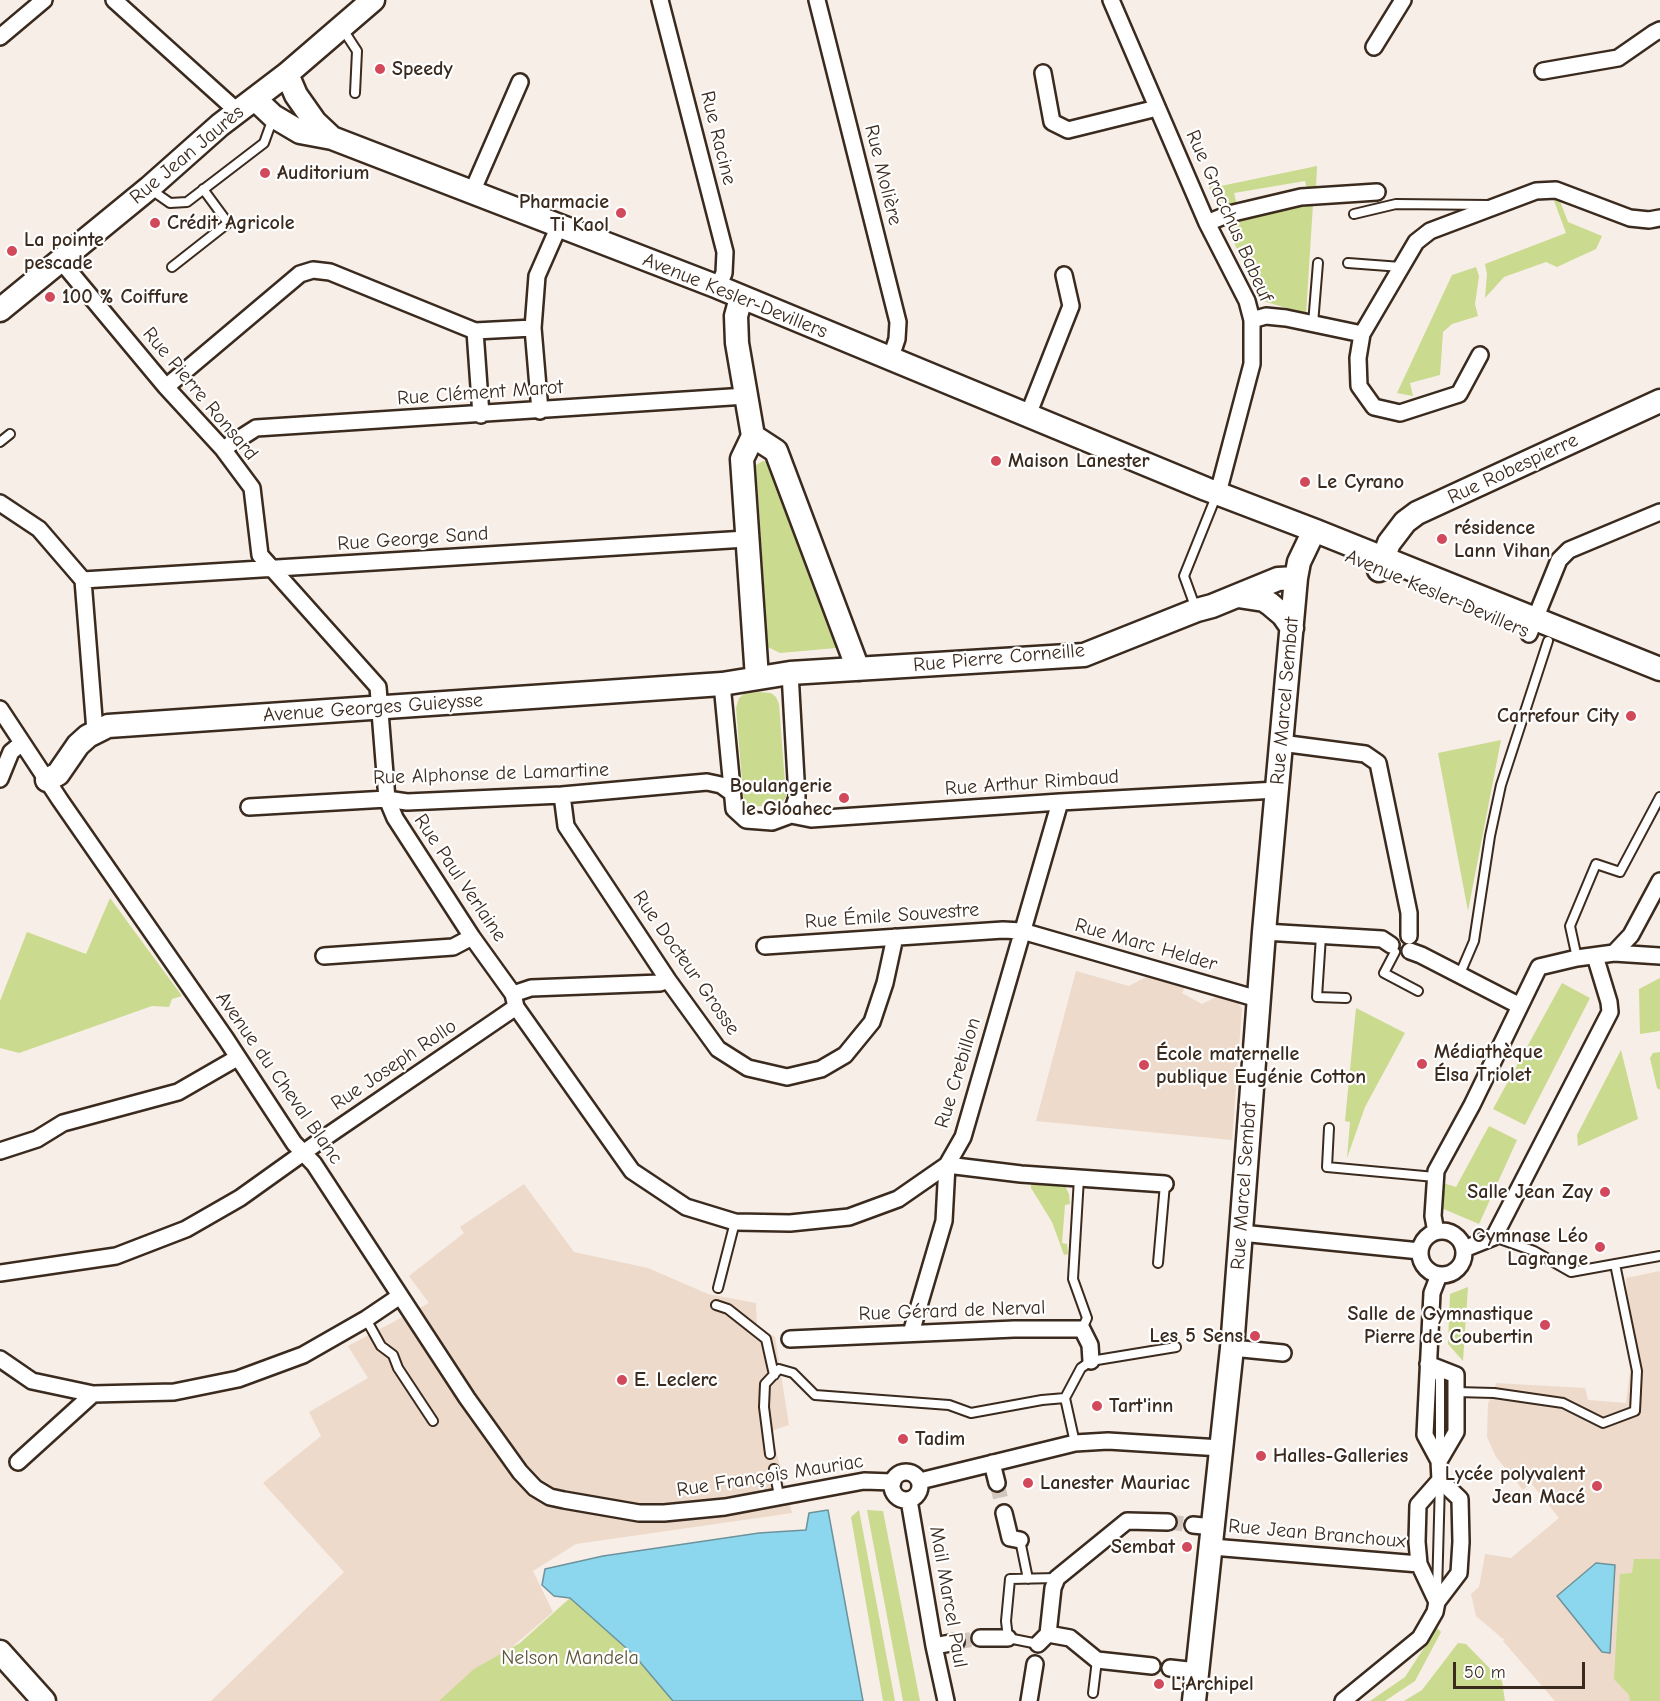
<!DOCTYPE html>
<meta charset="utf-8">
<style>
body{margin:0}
#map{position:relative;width:1660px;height:1701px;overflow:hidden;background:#f7eee7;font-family:"Comic Neue",sans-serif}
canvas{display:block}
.scale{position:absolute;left:1453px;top:1662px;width:132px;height:27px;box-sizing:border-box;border:3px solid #3b2a1e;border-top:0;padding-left:8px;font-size:18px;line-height:21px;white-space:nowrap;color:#3b2a1e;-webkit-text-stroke:4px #fff;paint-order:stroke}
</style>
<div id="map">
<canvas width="1660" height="1701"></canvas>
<div class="scale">50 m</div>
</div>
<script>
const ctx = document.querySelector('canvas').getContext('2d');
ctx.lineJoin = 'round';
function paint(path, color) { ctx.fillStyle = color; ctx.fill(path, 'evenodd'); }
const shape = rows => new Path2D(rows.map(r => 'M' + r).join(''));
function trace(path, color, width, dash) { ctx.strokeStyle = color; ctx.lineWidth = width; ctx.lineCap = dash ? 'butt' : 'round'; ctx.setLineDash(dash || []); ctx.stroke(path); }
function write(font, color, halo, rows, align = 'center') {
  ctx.font = font + ' "Comic Neue",sans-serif'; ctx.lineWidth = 4.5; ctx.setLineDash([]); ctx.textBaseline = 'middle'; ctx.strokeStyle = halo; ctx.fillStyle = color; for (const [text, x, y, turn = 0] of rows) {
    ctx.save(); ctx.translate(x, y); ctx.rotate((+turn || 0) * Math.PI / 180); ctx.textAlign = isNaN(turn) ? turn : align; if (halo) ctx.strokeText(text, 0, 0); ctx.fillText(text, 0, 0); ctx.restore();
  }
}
paint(shape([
 [1076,971,1129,986,1148,976,1185,986,1182,993,1202,1004,1220,995,1237,1002,1242,1008,1232,1140,1036,1121],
 [524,1184,574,1252,648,1268,708,1294,756,1303,757,1326,775,1337,789,1425,771,1431,792,1513,576,1544,533,1571,553,1612,449,1701,211,1701,344,1572,263,1483,321,1436,309,1412,368,1378,348,1346,429,1303,409,1276,464,1233,460,1227],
 [1660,1271,1660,1701,1555,1701,1503,1641,1505,1638,1503,1639,1476,1616,1471,1594,1479,1587,1485,1554,1511,1558,1559,1518,1531,1483,1523,1490,1496,1457,1487,1437,1488,1403,1494,1393,1496,1383,1585,1388,1588,1400,1626,1403,1631,1363,1621,1309,1628,1308,1626,1278]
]), '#eddaca');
paint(shape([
 [1317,166,1316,188,1307,189,1305,181,1234,193,1237,205,1226,211,1221,199,1214,199,1207,182,1216,187],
 [1558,196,1568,222,1602,236,1596,249,1557,267,1546,262,1504,277,1485,298,1487,274,1485,264,1566,233,1553,198],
 [1313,204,1306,314,1263,301,1255,290,1228,229,1230,224,1243,217],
 [1476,267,1479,276,1475,304,1478,316,1452,324,1443,332,1440,375,1410,383,1413,396,1397,393,1452,275],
 [763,461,772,464,836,648,780,653,768,647,756,465],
 [759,692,771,693,776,697,779,704,786,797,780,805,748,807,744,804,736,708,739,698,744,694],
 [1501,740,1468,911,1438,753],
 [110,898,182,996,172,999,169,1007,152,1006,19,1053,0,1048,0,1001,27,932,86,954],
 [1660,978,1660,1031,1640,1034,1639,989],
 [1562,983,1590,998,1525,1125,1493,1109],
 [1356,1008,1405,1033,1365,1107,1347,1158,1350,1122,1345,1121],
 [1621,1050,1638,1119,1578,1146,1577,1135],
 [1660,1052,1660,1090,1657,1088,1650,1058,1653,1053],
 [1489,1126,1517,1140,1479,1224,1439,1207,1440,1182,1456,1187],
 [1034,1182,1065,1186,1069,1194,1070,1204,1065,1205,1062,1243,1067,1244,1068,1254,1064,1255,1052,1222,1031,1188,1031,1183],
 [1468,1287,1463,1361,1448,1344,1450,1294],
 [859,1510,895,1701,883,1701,851,1517],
 [867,1510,883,1511,920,1701,903,1701],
 [1634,1559,1660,1559,1660,1701,1630,1701,1629,1695,1614,1679,1620,1574,1632,1573],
 [570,1598,634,1655,673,1701,439,1701,474,1669,520,1643],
 [1437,1628,1441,1632,1415,1681,1385,1701,1370,1701,1405,1677],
 [1458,1643,1466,1644,1502,1681,1505,1701,1404,1701,1422,1690]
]), '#cada8e');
const water = shape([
 [828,1510,863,1701,673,1701,634,1655,570,1598,554,1596,542,1585,545,1569,603,1556,759,1533,806,1530,809,1513,828,1510],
 [1596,1563,1615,1565,1610,1653,1602,1652,1557,1596,1596,1563]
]);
paint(water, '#8dd7ee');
trace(water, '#6c929b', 1.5);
trace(shape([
 [997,1483,1004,1513],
 [1168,1522,1193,1525],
 [956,1642,974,1639]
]), '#d1c7bf', 15, [15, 8]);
const lane = shape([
 [342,28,357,51,355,93],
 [150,189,170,203,187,202,264,143,273,118],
 [1354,214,1396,204,1488,205],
 [1348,263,1401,267],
 [172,267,228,223,203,189],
 [1313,324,1318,263],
 [0,442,10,434],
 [1196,609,1184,576,1217,494],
 [1321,936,1317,997,1346,998],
 [1395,952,1384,973,1418,991],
 [1577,958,1570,926,1596,864,1620,872,1660,797],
 [1459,976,1474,941,1490,836,1501,785,1548,641],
 [1329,1128,1327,1167,1435,1177],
 [1079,1178,1073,1279,1087,1318,1082,1329],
 [1494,1237,1534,1251,1571,1272,1660,1256],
 [1158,1263,1165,1184],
 [718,1288,735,1222],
 [716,1305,728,1309,766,1339,774,1375],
 [366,1319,381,1346,393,1355,398,1368,433,1421],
 [1433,1370,1440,1378,1440,1454],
 [1456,1392,1494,1393,1563,1403,1603,1423,1635,1411,1637,1371,1615,1264],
 [1075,1443,1065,1398,1081,1368,1091,1361,1176,1347],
 [770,1454,764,1407,765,1384,779,1369,793,1373,815,1395,949,1405,971,1413,1042,1400,1065,1398],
 [774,1469,779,1496],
 [1020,1540,1028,1579],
 [1437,1593,1440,1482],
 [1038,1644,1008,1638,1006,1621,1010,1579,1057,1578],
 [1093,1693,1097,1660]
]);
const street = shape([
 [114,0,237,111],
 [660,0,725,252,724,273,718,287],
 [817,0,898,322,897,339,890,360],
 [1111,0,1207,223,1247,301,1252,320,1252,364,1218,493],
 [0,37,44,0],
 [1374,47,1403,0],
 [1543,71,1618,58,1654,33,1660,30],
 [1043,73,1052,122,1068,130,1157,108],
 [472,192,520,82],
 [1207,223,1229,214,1301,197,1377,192],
 [61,261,166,387,223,449,252,488,260,555,378,687,387,799,395,818,472,937,513,994,516,1007,632,1171,686,1207,735,1222,790,1223,849,1217,898,1199,947,1165,963,1137,1060,802],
 [1252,320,1266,316,1286,318,1362,334,1416,242,1430,231,1536,191,1556,190,1630,218,1649,220,1660,218],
 [475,331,481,415],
 [1362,334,1358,358,1359,386,1374,407,1400,413,1459,394,1480,355],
 [166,387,300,274,313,270,330,272,475,331,533,328],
 [540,411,533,328,537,276,559,226],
 [1028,415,1071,306,1064,275],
 [223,449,256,428,746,396],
 [0,503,39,529,83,580],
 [83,580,746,539],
 [83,580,95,731],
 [1529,634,1559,560,1569,550,1660,512],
 [722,684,734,809,746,820,772,822,791,815,797,797,790,673],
 [0,709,60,800,226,1039,294,1143,314,1164,467,1398,520,1472,535,1488,550,1497,564,1500,639,1513,664,1513,725,1507,864,1481,893,1482],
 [1281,743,1365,754,1378,763,1409,913,1409,936],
 [0,779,11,752,22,743],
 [562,795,566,826,668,980,718,1049,748,1068,787,1077,821,1069,845,1055,872,1022,885,983,895,937],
 [249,807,387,799,407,802,562,795,707,782,721,785,732,793],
 [791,815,811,819,1060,802,1277,790],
 [1264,932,1382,939,1391,945],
 [765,946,1003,930,1022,931,1258,999],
 [1410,951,1421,955,1520,1006],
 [1614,953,1631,935,1660,881],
 [324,956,453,947,472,937],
 [513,994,531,988,660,983,668,980],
 [0,1151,37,1139,63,1123,178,1092,237,1058],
 '1420 1253a22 22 0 1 1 44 0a22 22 0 1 1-44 0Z',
 [1436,1232,1433,1216,1436,1171,1472,1105,1539,967,1577,958,1614,953,1660,956],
 [1241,1233,1420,1251],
 [1464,1249,1494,1237,1610,1012,1609,1002,1595,956],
 [0,1273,116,1256,186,1229,240,1198,317,1143,516,1007],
 [911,1333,944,1221,947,1165,1021,1174,1165,1184],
 [790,1339,1014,1329,1082,1329,1090,1345,1091,1361],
 [1232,1348,1283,1353],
 [0,1359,32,1381,93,1394],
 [1428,1364,1456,1375,1456,1432,1439,1461],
 [18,1462,93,1394,174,1392,238,1379,303,1355,366,1319,400,1296],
 [992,1463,997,1483],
 '892 1486a14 14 0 1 1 28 0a14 14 0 1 1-28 0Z',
 [920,1481,1075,1443,1108,1441,1221,1448],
 [909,1500,934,1646,946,1701],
 [1004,1513,1010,1538,1020,1540],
 [1193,1525,1213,1527],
 [1212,1547,1419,1564],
 [1437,1602,1459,1573,1461,1542,1460,1499,1440,1480],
 [1048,1634,1070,1638,1097,1660,1152,1666],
 [980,1638,1008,1638],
 [1038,1644,1048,1634,1053,1588,1057,1578,1127,1521,1168,1522],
 [934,1646,956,1642],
 [1170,1668,1197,1671],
 [1029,1701,1035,1664],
 [1343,1701,1420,1638,1435,1612,1437,1602,1419,1564,1417,1542,1418,1505,1440,1480,1439,1461,1425,1435,1432,1293,1439,1275]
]);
const secondary = shape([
 [287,74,296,95,315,122,332,138],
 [255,99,273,116,300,132,332,138,718,287,1206,489,1316,531,1660,669],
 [741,298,736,316,737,343,753,436,742,459,757,678],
 [0,310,149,188,220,125,287,74,373,0],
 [753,436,776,451,858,669],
 [1379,570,1389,543,1405,522,1417,513,1660,401],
 [1238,596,1264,600,1270,604,1283,615,1292,628],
 [47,780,58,774,78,745,88,736,108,726,722,684,790,673,1084,655,1197,610,1212,606,1278,579,1296,578],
 [0,1652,44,1701],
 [1194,1701,1232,1348,1264,932,1296,578,1299,562,1310,539,1316,531]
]);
trace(lane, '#3b2a1e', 12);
trace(street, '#3b2a1e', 20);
trace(secondary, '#3b2a1e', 27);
trace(lane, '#fff', 8);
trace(street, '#fff', 15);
trace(secondary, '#fff', 22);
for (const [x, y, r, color] of [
 [380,69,6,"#d1495b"],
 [265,173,6,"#d1495b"],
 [621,213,6,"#d1495b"],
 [155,223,6,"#d1495b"],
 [12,251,6,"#d1495b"],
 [50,297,6,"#d1495b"],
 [996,461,6,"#d1495b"],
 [1305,482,6,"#d1495b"],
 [1442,539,6,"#d1495b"],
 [1631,716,6,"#d1495b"],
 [844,798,6,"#d1495b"],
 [1422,1064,6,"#d1495b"],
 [1144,1065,6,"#d1495b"],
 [1605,1192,6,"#d1495b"],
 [1600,1247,6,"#d1495b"],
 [1545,1325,6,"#d1495b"],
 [1255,1336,6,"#d1495b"],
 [622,1380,6,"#d1495b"],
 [1097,1406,6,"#d1495b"],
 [903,1439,6,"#d1495b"],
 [1261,1456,6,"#d1495b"],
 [1028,1483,6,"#d1495b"],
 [1597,1486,6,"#d1495b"],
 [1187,1547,6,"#d1495b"],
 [1159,1684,6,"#d1495b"]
]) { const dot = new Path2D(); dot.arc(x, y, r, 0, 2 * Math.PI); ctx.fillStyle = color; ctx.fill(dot); trace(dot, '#fff', 2); }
write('bold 20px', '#3b2a1e', '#fff', [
 ["Speedy",392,69],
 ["Auditorium",277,173],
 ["Pharmacie",609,202,"right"],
 ["Ti Kaol",609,225,"right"],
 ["Crédit Agricole",167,223],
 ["La pointe",24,240],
 ["pescade",24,263],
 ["100 % Coiffure",62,297],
 ["Maison Lanester",1008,461],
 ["Le Cyrano",1317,482],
 ["résidence",1454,528],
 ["Lann Vihan",1454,551],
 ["Carrefour City",1619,716,"right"],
 ["Boulangerie",832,786,"right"],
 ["le Gloahec",832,809,"right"],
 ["Médiathèque",1434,1052],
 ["Élsa Triolet",1434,1075],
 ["École maternelle",1156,1054],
 ["publique Eugénie Cotton",1156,1077],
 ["Salle Jean Zay",1593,1192,"right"],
 ["Gymnase Léo",1588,1236,"right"],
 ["Lagrange",1588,1259,"right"],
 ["Salle de Gymnastique",1533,1314,"right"],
 ["Pierre de Coubertin",1533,1337,"right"],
 ["Les 5 Sens",1243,1336,"right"],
 ["E. Leclerc",634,1380],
 ["Tart'inn",1109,1406],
 ["Tadim",915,1439],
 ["Halles-Galleries",1273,1456],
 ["Lycée polyvalent",1585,1474,"right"],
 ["Jean Macé",1585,1497,"right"],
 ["Lanester Mauriac",1040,1483],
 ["Sembat",1175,1547,"right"],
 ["L'Archipel",1171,1684]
], 'left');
write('20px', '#3b2a1e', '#fff', [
 ["Rue Racine",718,138,76],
 ["Rue Jean Jaurès",187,155,-40],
 ["Rue Molière",883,175,76],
 ["Rue Gracchus Babeuf",1229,216,66],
 ["Avenue Kesler-Devillers",735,296,22],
 ["Rue Clément Marot",480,393,-4],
 ["Rue Pierre Ronsard",200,394,50],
 ["Rue Robespierre",1513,469,-25],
 ["Rue George Sand",413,539,-4],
 ["Avenue Kesler-Devillers",1437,594,23],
 ["Rue Pierre Corneille",999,658,-5],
 ["Rue Marcel Sembat",1285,701,-85],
 ["Avenue Georges Guieysse",373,708,-4],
 ["Rue Alphonse de Lamartine",491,774,-2],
 ["Rue Arthur Rimbaud",1032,783,-4],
 ["Rue Paul Verlaine",460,878,56],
 ["Rue Émile Souvestre",892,916,-4],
 ["Rue Marc Helder",1146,945,16],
 ["Rue Docteur Grosse",686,963,55],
 ["Rue Joseph Rollo",394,1065,-34],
 ["Rue Crebillon",958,1073,-73],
 ["Avenue du Cheval Blanc",279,1078,55],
 ["Rue Marcel Sembat",1244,1186,-86],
 ["Rue Gérard de Nerval",952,1311,-2],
 ["Rue François Mauriac",770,1476,-9],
 ["Rue Jean Branchoux",1317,1534,5],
 ["Mail Marcel Paul",948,1597,80]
]);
write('20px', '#5f563a', '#fff', [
 ["Nelson Mandela",570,1658]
]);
</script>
